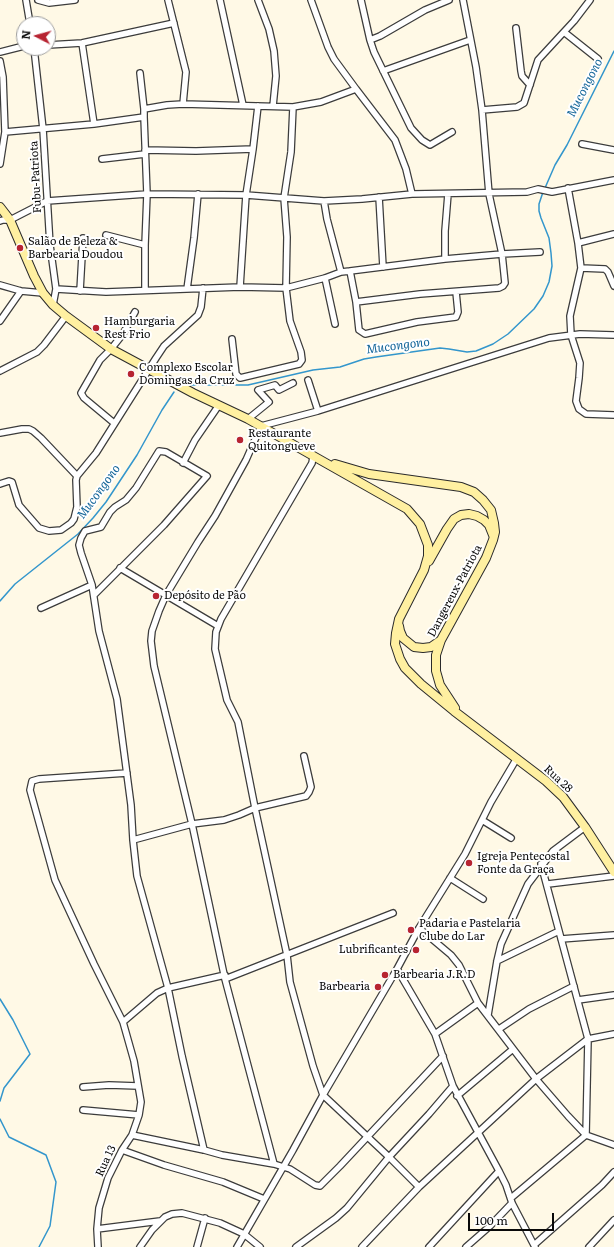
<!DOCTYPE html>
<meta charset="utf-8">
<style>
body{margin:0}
#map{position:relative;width:614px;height:1247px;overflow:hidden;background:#fff9e6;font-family:Literata,serif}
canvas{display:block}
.north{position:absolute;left:16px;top:16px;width:40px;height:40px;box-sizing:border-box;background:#fff;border:1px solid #9d9d9d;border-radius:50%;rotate:276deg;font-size:11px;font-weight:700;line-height:16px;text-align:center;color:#090909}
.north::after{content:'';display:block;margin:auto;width:14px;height:18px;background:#b72432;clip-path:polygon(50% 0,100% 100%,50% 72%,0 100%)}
.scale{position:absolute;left:468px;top:1213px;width:86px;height:18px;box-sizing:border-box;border:2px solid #090909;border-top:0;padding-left:5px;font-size:12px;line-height:14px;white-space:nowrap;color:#090909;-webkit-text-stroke:3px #fff;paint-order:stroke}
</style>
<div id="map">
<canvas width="614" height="1247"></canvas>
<div class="north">N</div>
<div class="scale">100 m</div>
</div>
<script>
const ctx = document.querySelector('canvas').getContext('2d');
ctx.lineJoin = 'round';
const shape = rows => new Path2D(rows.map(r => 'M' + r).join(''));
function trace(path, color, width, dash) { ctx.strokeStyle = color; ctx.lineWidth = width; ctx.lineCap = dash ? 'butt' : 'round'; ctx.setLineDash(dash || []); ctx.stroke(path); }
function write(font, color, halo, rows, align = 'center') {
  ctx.font = font + ' Literata,serif'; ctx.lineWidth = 4; ctx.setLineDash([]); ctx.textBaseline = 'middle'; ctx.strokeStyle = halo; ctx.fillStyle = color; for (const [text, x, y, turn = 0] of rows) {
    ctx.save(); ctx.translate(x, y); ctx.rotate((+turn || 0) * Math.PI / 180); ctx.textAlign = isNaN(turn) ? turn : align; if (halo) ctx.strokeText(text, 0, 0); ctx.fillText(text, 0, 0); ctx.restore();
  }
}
trace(shape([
 [545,188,555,165,567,145,614,51],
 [189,385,248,385,313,370,340,367,364,359,376,357,440,348,449,349,467,352,476,351,493,344,508,334,534,309,543,296,549,282,552,266,551,253,549,238,541,218,539,211,539,204,543,192],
 [0,601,15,584,78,534,93,518,106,502,137,455,162,410,174,392],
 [0,999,13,1020,30,1054,4,1088,0,1101],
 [0,1119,9,1137,46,1155,56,1182,50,1226,39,1247]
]), '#3396cc', 1.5);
const street = shape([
 [26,0,30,24],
 [38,0,49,3,75,0],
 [168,0,186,72,183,104],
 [220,0,243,105],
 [258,0,269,29,274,51,276,76,273,106],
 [361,0,370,40,380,36,425,10,449,0],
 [516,28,521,71,522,76,530,85],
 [564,32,598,59],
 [370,40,374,52,411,128,422,140,430,145,452,132],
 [82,43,94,124],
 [48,45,82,43,174,23],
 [34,48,43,129,50,245,56,289,53,305],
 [0,52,24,46],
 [0,61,3,77,5,132,0,164],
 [383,71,470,40],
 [140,73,144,109],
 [356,89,395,140,406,169,412,194],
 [293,107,321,102,356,89,334,59,328,47,311,0],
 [482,110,517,107,524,103,538,60,574,21,590,0],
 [144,117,147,194,145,245,145,290],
 [5,132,94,124,144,117,144,109,167,105,183,104,293,107,291,152,284,198,287,237,286,288,290,321,301,352,302,360,299,364,240,378,236,374,232,339],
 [582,144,614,150],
 [145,150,196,151,253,149],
 [102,159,145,154],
 [568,188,578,243,581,268,570,316,571,335,580,363,579,378,576,401,579,409,586,414,614,415],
 [379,197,383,267],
 [324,201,327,219,341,272],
 [0,221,3,220,10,220,47,201,147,194,246,195,324,201,362,199,412,194,527,192,538,189,552,192,614,180],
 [106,235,145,245],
 [578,243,614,234],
 [445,259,445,231,448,194],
 [581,268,605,269,608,272,614,286],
 [350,271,356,302,359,330,365,334,417,322,456,317,458,312,456,292],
 [325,278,335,324],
 [0,285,21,291,43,293],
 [240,287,246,195,253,149,258,106],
 [56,289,106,292,240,287,286,288,325,278,341,272,350,271,445,259,502,254,540,252],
 [187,289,194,238,198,194],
 [80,291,83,238],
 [356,302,420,294,499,288,503,286,505,283,502,254,489,194,482,110,476,67,463,0],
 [0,321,21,291],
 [0,371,37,352,44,345,66,316],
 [308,380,318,411],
 [248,419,269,402,258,390,275,385,279,390,293,383],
 [114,423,84,398,81,393,100,360,111,349,123,334,135,312],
 [0,433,22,429,29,429,33,431,41,438,77,476],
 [312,455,313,457,312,463,221,619,216,632,215,649,227,700,238,722,255,808,287,955,290,982,313,1066,323,1095,389,1157,419,1187],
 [183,463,195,440,219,405],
 [0,484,9,481,12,482,19,505,39,528,49,531,61,530,71,523,74,519,77,507,76,480,77,476,96,453,156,358,164,346,198,315,201,307,203,288],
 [120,568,218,626],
 [94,595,164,525,207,476,166,452,159,451,136,488,126,500,115,507,110,512,101,527,85,531,81,538,79,545,81,553,92,585,99,631,117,699,131,805,133,840,137,876,168,988,182,1056,204,1150],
 [41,608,92,585],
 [482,820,511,838],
 [133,840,192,824,224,820,239,815,255,808,306,796,309,792,311,787,304,756],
 [450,878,483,899],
 [548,884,614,876],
 [419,928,451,955,459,965,478,1003,536,1079,568,1116,586,1135,614,1145],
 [561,939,614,935],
 [497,961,559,931],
 [397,969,435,1034,453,1086,499,1171,506,1185,512,1203,535,1247],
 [225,979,393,913],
 [578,1000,614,995],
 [488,1015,497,961,501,944,528,884,553,851,585,827],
 [123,1022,157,993,168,988,225,975],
 [499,1029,529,1009,574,986],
 [435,1034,478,1003],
 [83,1087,109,1085,138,1086],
 [457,1096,513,1049],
 [83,1110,139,1115],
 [132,1135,204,1150,222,1155,274,1164,290,1169,315,1185,320,1186,340,1166,443,1056],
 [122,1150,164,1165,223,1182,264,1199],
 [274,1164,225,979,192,824,154,666,151,641,152,631,159,611,166,595,198,542,215,516,246,460,261,426,318,411,549,338,580,334,614,335],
 [511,1198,586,1135,588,1039,541,864],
 [97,1229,160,1221],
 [534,1245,602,1185,614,1172],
 [98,1247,97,1229,99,1208,108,1178,122,1150,132,1135,139,1115,141,1102,134,1061,123,1022,94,964,55,880,30,790,32,781,39,779,127,773],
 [140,1247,152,1230,165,1217,172,1214,182,1213,220,1223,244,1234,260,1247],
 [197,1247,205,1218],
 [237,1247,293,1150,323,1095,397,969,419,928,465,854,491,802,517,758],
 [296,1247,336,1218,347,1208,389,1157,429,1114,453,1086],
 [362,1247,419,1187,536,1079,588,1039,614,1034],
 [429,1247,499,1171],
 [466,1247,490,1226,512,1203],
 [589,1247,614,1220]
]);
const secondary = shape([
 [0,207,10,220,34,276,43,293,53,305,66,316,111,349,193,393,248,419,407,509,420,524,428,545,428,556,424,570,399,619,396,633,395,644,400,659,405,668,421,684,454,711,546,781,563,797,585,827,614,872],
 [335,464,369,474,461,487,474,492,483,500,491,510,494,523,495,532,493,540,486,558,441,640,436,655,436,671,440,685,455,708],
 [429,561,447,529,454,519,461,515,469,514,477,516,484,520,489,525,493,535],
 [399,626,400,631,403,638,414,647,423,648,431,647,441,640]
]);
trace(street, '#3c3c3c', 8);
trace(secondary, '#2b2b2b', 10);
trace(street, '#fff', 5.5);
trace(secondary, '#fff0a1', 8);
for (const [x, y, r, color] of [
 [20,248,4,"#b72432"],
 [96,328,4,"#b72432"],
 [131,374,4,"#b72432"],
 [240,440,4,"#b72432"],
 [156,596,4,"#b72432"],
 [469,863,4,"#b72432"],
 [411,930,4,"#b72432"],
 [416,950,4,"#b72432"],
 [385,975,4,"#b72432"],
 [378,987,4,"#b72432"]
]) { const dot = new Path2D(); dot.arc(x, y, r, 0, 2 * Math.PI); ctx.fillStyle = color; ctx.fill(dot); trace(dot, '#fff', 1.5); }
write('11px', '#090909', '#fff', [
 ["Fubu-Patriota",36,177,-93],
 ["Dangereux-Patriota",455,591,-62],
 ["Rua 28",558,779,43],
 ["Rua 13",106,1161,-65]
]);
write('11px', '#090909', '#fff', [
 ["Salão de Beleza &",28,242],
 ["Barbearia Doudou",28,255],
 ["Hamburgaria",104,322],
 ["Rest Frio",104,335],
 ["Complexo Escolar",139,368],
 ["Domingas da Cruz",139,381],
 ["Restaurante",248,434],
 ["Quitongueve",248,447],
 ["Depósito de Pão",164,596],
 ["Igreja Pentecostal",477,857],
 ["Fonte da Graça",477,870],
 ["Padaria e Pastelaria",419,924],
 ["Clube do Lar",419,937],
 ["Lubrificantes",408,950,"right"],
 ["Barbearia J.R.D",393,975],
 ["Barbearia",370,987,"right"]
], 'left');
write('italic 12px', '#156699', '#fff', [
 ["Mucongono",585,88,-63],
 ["Mucongono",398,346,-7],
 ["Mucongono",99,492,-54]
]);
</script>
